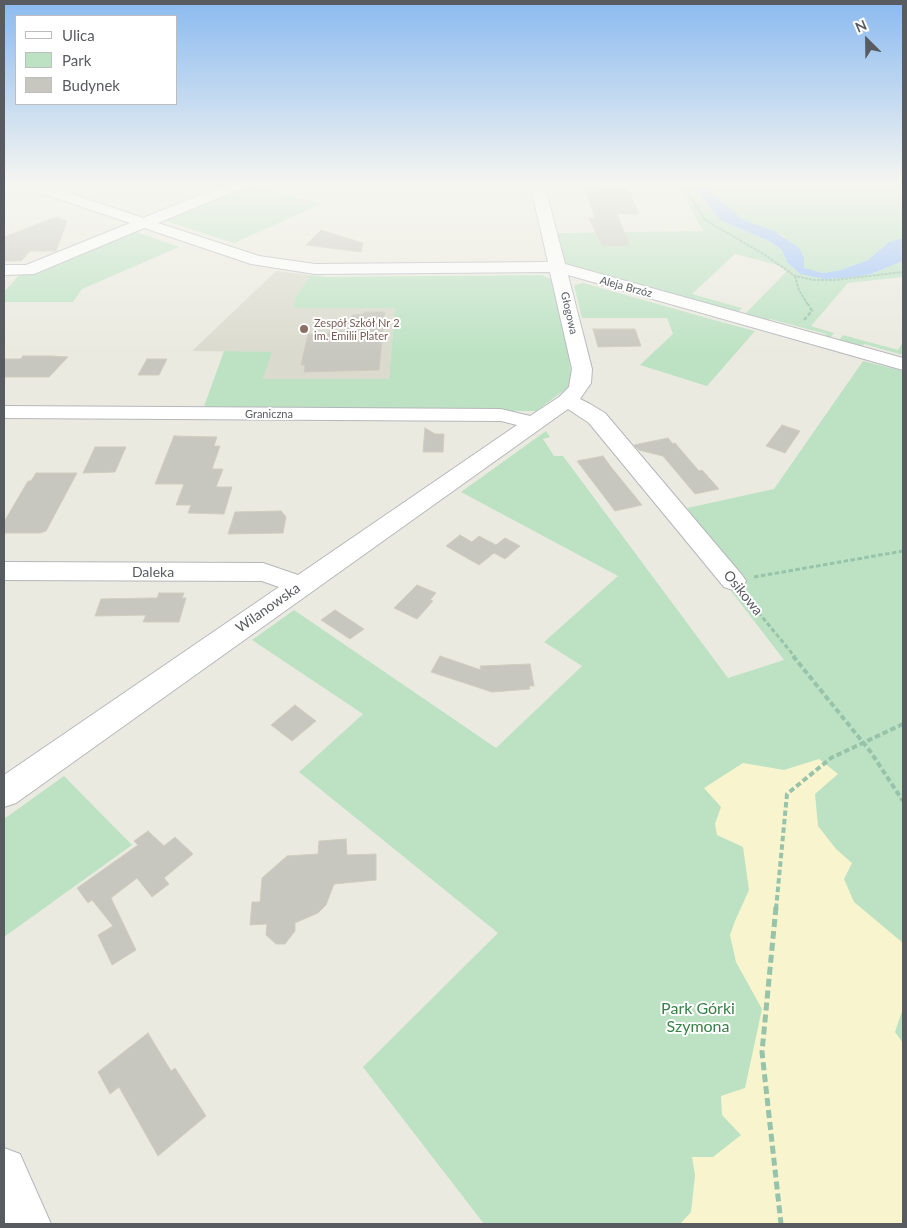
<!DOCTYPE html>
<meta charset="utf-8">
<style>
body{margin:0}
#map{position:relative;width:907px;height:1228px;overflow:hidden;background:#ebeae0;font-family:Lato,sans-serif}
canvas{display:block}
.frame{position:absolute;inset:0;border:5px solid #585b60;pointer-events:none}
.legend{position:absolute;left:15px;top:15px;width:162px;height:90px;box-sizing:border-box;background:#fff;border:1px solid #bcbdbf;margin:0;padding:6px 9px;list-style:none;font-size:15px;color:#585b60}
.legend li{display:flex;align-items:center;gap:10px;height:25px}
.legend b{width:25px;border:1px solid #bcbdbf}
.north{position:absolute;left:842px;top:15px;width:50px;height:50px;-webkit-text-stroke:4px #fff;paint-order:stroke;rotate:337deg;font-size:14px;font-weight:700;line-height:20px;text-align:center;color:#585b60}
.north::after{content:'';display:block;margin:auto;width:18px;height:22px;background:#585b60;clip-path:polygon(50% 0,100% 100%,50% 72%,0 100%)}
</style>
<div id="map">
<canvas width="907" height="1228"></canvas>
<div class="frame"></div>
<ul class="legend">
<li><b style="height:6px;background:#fff"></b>Ulica</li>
<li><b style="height:14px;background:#bce2c3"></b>Park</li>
<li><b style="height:14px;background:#c8c7bf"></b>Budynek</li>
</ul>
<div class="north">N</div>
</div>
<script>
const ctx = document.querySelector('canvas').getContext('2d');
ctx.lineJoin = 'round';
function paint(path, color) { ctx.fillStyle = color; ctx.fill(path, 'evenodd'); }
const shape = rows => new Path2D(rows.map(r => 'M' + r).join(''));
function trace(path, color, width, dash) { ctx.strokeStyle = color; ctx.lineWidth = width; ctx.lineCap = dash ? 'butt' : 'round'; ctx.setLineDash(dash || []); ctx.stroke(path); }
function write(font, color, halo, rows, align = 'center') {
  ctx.font = font + ' Lato,sans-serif'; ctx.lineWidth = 4; ctx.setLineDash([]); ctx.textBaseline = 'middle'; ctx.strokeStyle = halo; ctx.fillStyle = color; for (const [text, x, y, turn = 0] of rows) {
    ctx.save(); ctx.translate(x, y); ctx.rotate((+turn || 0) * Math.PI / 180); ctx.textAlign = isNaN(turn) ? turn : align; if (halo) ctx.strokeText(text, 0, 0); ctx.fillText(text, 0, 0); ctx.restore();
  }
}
paint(shape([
 [276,271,310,275,295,298,293,308,395,308,389,379,263,379,271,352,192,351]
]), '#dbdace');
paint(shape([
 [677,183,698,183,696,185,702,199,720,220,769,241,782,250,787,262,800,274,871,274,903,261,903,277,848,283,811,326,834,333,829,339,824,339,826,334,770,319,766,323,743,316,787,271,781,266,735,254,692,294,742,308,736,314,566,268,556,233,703,231],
 [718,183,903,183,903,238,889,242,868,260,841,270,823,273,811,270,804,268,784,236,744,220,712,193,713,187],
 [243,186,256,186,321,204,234,243,160,219],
 [133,231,179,247,82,289,73,302,4,302,4,292,21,273,37,273,44,266],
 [310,275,326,277,542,275,553,280,568,354,572,380,570,386,536,411,203,409,224,351,272,352,263,379,389,379,395,308,293,308,295,298],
 [583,283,714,320,803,344,755,331,707,386,640,365,673,334,667,318,582,318,574,285],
 [843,335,898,350,903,342,903,355,864,344,861,348,838,342],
 [863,361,903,371,903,1224,484,1224,363,1067,498,933,299,772,363,714,252,640,294,610,496,748,582,666,544,642,618,576,461,492,546,431,550,437,543,439,554,456,563,456,728,678,784,660,731,591,748,586,687,508,774,489],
 [64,776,132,845,4,937,4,819]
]), '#bce2c3');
paint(shape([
 [819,759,838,774,815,794,818,826,836,849,852,863,844,879,854,902,903,943,903,1008,895,1032,903,1043,903,1224,680,1224,691,1212,695,1175,692,1157,713,1157,741,1135,722,1115,721,1096,745,1088,762,1009,736,962,730,935,735,921,749,890,743,847,717,835,715,824,721,807,704,788,743,763,784,770]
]), '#f8f5ce');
paint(shape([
 [698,183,718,183,713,187,712,193,744,220,774,231,799,248,804,257,804,268,823,273,841,270,868,260,889,242,902,238,903,238,903,261,871,274,845,278,824,279,800,274,787,262,782,250,769,241,720,220,695,189]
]), '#9fc4fb');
const building = shape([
 [628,188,639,214,617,214,630,246,602,246,589,218,595,218,585,189,628,188],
 [56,217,67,221,56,251,30,251,21,261,4,261,4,237,56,217],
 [321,230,363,243,361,252,306,245,321,230],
 [364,312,385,312,379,370,304,372,305,365,301,365,308,334,328,334,330,331,346,331,347,322,351,322,352,315,364,314,364,312],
 [593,329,635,329,641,346,598,347,593,329],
 [23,356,51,356,68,357,49,377,4,377,4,359,21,359,23,356],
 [147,359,167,359,159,375,138,375,147,359],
 [782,425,800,431,785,453,766,446,782,425],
 [425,428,435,434,444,434,443,452,423,452,425,428],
 [174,436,217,437,214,446,220,446,212,469,223,469,216,487,232,487,224,514,188,513,191,505,176,505,184,484,155,484,174,436],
 [668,438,673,444,675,443,699,471,702,470,719,489,695,494,663,456,639,450,634,445,668,438],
 [95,447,126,447,115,472,83,473,95,447],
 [603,456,611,467,642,505,615,511,577,461,603,456],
 [36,473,77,473,46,531,40,533,4,533,4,522,28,481,31,481,36,473],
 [281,511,286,517,283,533,228,534,235,512,281,511],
 [460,535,472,542,479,536,496,545,505,538,520,546,505,559,494,553,479,565,446,546,460,535],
 [417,585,436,593,430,600,433,601,417,619,394,608,417,585],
 [159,593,184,593,182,598,186,598,179,622,143,622,146,615,95,616,101,599,151,598,157,598,159,593],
 [335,610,364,629,350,639,321,620,335,610],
 [440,656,481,670,480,666,530,664,534,686,529,686,530,689,492,692,431,672,440,656],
 [295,705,316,721,292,741,271,725,295,705],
 [148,831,164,846,175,837,193,854,164,878,169,884,152,897,137,878,111,898,136,950,112,965,98,935,113,926,92,900,88,903,77,888,138,845,134,841,148,831],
 [346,839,347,855,376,854,376,880,334,884,326,905,318,913,295,923,295,931,285,944,276,944,266,935,267,924,250,925,252,902,260,902,262,878,287,856,318,854,319,841,346,839],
 [148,1033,171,1071,175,1068,206,1116,158,1156,119,1087,110,1094,98,1072,148,1033]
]);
paint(building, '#c8c7bf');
trace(building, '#cfcdbe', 1);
const minor = shape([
 [18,183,39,183,143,218,230,183,249,183,247,186,158,223,259,256,315,264,548,262,530,183,544,183,565,264,903,358,903,370,568,275,592,369,591,383,580,399,590,404,605,413,742,575,746,581,742,587,733,590,724,587,589,423,568,409,16,803,4,807,4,775,279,587,262,581,4,580,4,562,263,563,298,575,517,425,501,421,4,418,4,406,501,409,530,416,559,397,569,387,572,369,550,272,315,274,251,264,144,228,34,274,4,275,4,265,26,265,130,223,20,186,18,183],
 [4,1148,20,1154,51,1224,5,1224,4,1148]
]);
trace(minor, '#b5b7bc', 2);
trace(shape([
 [682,183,705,220,765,255,795,276,814,280,834,280,903,272],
 [795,276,799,290,808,305]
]), '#96c3aa', 2, [3, 1]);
trace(shape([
 [804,320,812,311,808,304]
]), '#96c3aa', 2.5, [4, 2]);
trace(shape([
 [754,577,903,551],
 [745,596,795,657]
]), '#96c3aa', 3, [4.5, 2.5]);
trace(shape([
 [793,656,870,751,903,801],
 [776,909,787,794,831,758,903,724]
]), '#96c3aa', 4, [5.5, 3]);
trace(shape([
 [776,907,762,1052,781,1224]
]), '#96c3aa', 5, [8, 4]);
paint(minor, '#fff');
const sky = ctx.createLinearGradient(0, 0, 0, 355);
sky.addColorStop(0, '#8bbaf0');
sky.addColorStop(0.52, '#f6f6f1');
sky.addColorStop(1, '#f6f6f100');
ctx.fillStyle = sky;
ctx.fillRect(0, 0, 907, 355);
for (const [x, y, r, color] of [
 [304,329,5,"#8d6e63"]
]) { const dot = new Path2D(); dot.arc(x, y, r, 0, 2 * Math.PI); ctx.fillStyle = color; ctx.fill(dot); trace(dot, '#fff', 2); }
write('11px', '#585b60', '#fff', [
 ["Aleja Brzóz",626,287,15],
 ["Głogowa",569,313,77],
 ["Graniczna",269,414]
]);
write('11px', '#785e54', '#fff', [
 ["Zespół Szkół Nr 2",314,323],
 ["im. Emilii Plater",314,336]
], 'left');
write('14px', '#585b60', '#fff', [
 ["Daleka",153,572],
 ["Osikowa",743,593,51],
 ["Wilanowska",268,608,-35]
]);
write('16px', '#378147', '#fff', [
 ["Park Górki",698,1009],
 ["Szymona",698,1027]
]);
</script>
